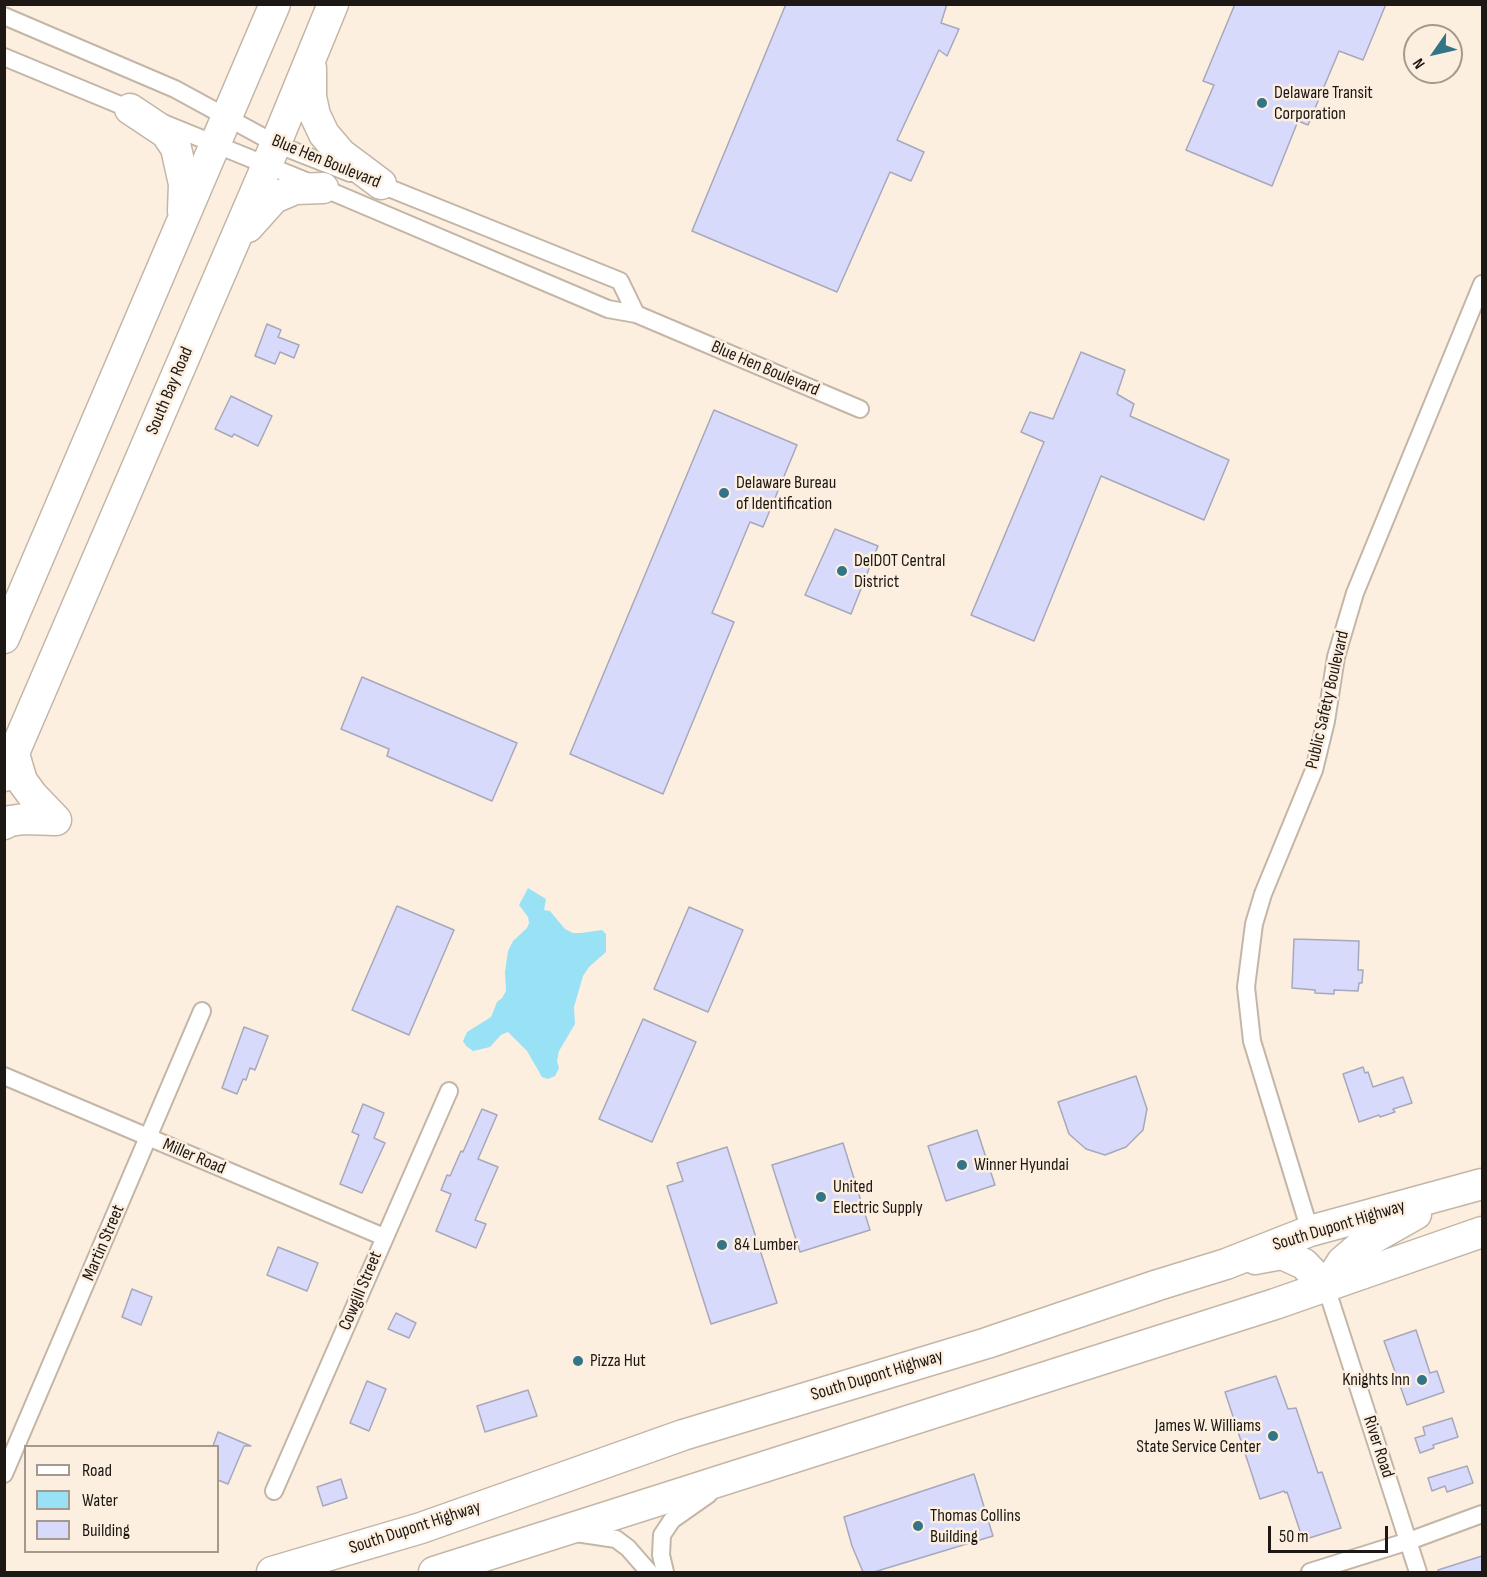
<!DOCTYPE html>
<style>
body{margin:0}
#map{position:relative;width:1487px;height:1577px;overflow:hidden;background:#fdefe0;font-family:"Sofia Sans Condensed",sans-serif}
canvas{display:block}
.frame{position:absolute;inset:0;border:6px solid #1d1813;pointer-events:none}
.legend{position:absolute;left:24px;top:1445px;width:195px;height:108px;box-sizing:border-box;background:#fdefe0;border:2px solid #a3998e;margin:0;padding:8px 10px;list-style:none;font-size:18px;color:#1d1813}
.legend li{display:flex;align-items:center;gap:12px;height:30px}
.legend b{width:30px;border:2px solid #a3998e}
.north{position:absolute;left:1403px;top:24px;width:60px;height:60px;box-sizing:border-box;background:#fdefe0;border:2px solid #a3998e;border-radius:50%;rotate:236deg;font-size:16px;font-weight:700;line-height:24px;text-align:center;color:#1d1813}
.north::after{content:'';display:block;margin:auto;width:21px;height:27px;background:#337487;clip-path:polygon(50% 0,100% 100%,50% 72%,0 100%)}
.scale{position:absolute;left:1268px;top:1526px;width:120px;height:27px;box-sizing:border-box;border:3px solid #1d1813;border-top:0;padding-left:8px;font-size:18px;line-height:21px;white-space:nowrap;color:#1d1813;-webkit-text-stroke:4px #fdefe0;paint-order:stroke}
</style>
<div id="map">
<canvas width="1487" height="1577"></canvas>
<div class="frame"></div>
<ul class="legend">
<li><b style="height:8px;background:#fff"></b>Road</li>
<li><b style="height:16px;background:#99e2f5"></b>Water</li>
<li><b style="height:16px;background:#d8dafc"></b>Building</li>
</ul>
<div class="north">N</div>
<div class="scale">50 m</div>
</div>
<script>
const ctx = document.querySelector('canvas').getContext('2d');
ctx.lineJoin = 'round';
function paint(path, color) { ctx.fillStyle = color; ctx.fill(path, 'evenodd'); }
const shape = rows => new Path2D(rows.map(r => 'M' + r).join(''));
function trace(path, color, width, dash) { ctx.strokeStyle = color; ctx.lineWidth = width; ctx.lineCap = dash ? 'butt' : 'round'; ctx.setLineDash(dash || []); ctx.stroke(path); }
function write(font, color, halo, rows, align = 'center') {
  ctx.font = font + ' "Sofia Sans Condensed",sans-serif'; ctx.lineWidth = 5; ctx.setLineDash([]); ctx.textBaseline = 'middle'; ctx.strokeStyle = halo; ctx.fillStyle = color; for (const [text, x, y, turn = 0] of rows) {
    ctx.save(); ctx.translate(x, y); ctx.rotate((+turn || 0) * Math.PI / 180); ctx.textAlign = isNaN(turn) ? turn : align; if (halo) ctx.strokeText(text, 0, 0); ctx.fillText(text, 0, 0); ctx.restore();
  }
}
paint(shape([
 [528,888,546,899,544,910,550,911,565,929,573,933,581,933,602,930,606,934,606,952,589,967,583,976,574,1007,575,1024,559,1051,557,1061,559,1068,555,1076,548,1079,542,1077,527,1051,508,1032,501,1035,490,1047,473,1051,466,1046,463,1041,467,1032,491,1017,497,1002,502,998,506,991,505,972,508,951,513,941,527,928,529,923,528,917,519,905]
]), '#99e2f5');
const building = shape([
 [786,4,947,4,941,23,959,29,947,56,939,50,897,140,924,152,911,181,890,172,837,292,692,231,786,4],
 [1235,4,1386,4,1363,60,1339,51,1308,125,1298,121,1272,186,1186,150,1214,85,1203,81,1235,4],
 [267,324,281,330,278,337,299,345,294,358,280,352,275,364,255,356,267,324],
 [1081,352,1125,370,1117,394,1134,404,1130,416,1229,460,1204,520,1101,476,1034,641,971,615,1044,442,1021,432,1030,412,1053,419,1081,352],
 [231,396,272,416,258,446,234,434,232,437,215,429,231,396],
 [714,410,797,445,763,527,750,522,712,613,734,622,663,794,570,754,714,410],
 [835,529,878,546,851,614,805,595,835,529],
 [362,677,517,743,492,801,387,756,389,749,341,729,362,677],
 [397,906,454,930,409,1035,352,1010,397,906],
 [689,907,743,930,708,1012,654,989,689,907],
 [1294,939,1359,941,1358,970,1363,970,1362,983,1359,983,1358,991,1334,990,1334,994,1315,993,1315,990,1292,988,1294,939],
 [643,1019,696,1042,652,1142,599,1119,643,1019],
 [244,1027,268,1036,255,1070,250,1068,246,1080,243,1079,237,1094,222,1088,244,1027],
 [1363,1067,1365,1073,1368,1072,1373,1087,1403,1077,1412,1103,1393,1109,1395,1112,1380,1117,1379,1115,1359,1122,1343,1074,1363,1067],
 [1136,1076,1147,1109,1143,1130,1126,1147,1105,1155,1086,1149,1069,1134,1058,1102,1136,1076],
 [363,1104,384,1113,374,1138,385,1143,362,1193,340,1184,359,1135,352,1132,363,1104],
 [482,1109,497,1115,478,1159,498,1167,475,1220,486,1224,476,1248,436,1231,451,1194,441,1190,447,1175,450,1176,461,1151,463,1152,482,1109],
 [977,1130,995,1185,946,1201,928,1146,977,1130],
 [843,1143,870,1230,800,1252,772,1165,843,1143],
 [727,1147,777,1303,711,1324,667,1186,683,1181,677,1163,727,1147],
 [278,1247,318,1263,307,1291,267,1275,278,1247],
 [132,1289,152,1297,141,1325,122,1317,132,1289],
 [396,1313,416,1323,409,1338,388,1329,396,1313],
 [1416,1330,1430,1373,1437,1371,1444,1392,1407,1405,1384,1341,1416,1330],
 [1276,1376,1288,1409,1296,1408,1318,1473,1322,1472,1341,1528,1303,1540,1287,1492,1285,1493,1284,1491,1260,1499,1225,1392,1276,1376],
 [367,1381,386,1389,369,1431,350,1423,367,1381],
 [528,1390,537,1416,485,1432,477,1406,528,1390],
 [1452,1418,1458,1437,1433,1445,1434,1448,1420,1453,1415,1438,1425,1435,1423,1427,1452,1418],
 [218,1432,251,1446,244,1446,228,1484,218,1480,218,1446,213,1446,218,1432],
 [1467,1466,1473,1483,1447,1492,1445,1486,1432,1491,1428,1478,1467,1466],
 [974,1474,993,1536,874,1572,863,1572,852,1546,844,1517,974,1474],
 [341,1479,347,1498,323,1506,317,1487,341,1479],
 [1482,1556,1482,1572,1439,1572,1438,1570,1482,1556]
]);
paint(building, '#d8dafc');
trace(building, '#a7a8ba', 1.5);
const street = shape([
 [4,16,175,89,276,144,350,173],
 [4,57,137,112],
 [163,123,323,188,608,309,636,314,860,409],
 [374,182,620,281,636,314],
 [4,1076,384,1237],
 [1310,1231,1252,1041,1246,987,1254,924,1263,894,1314,770,1326,721,1336,657,1355,593,1482,284],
 [1326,1287,1418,1572],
 [4,1474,202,1011],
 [274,1491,449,1091],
 [576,1533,616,1539,628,1548,649,1572],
 [665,1572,661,1555,662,1535,672,1520,709,1494],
 [1310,1572,1409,1541,1482,1514]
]);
const highway = shape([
 [311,68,311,97,315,115,324,134,341,154,381,184],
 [130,109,166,133,176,148,184,184,183,211],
 [248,227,274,198,295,189,323,188],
 [4,638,275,4],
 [14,754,22,781,33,796,56,820],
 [4,776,262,177,333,4],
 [4,824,10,821,24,819,56,820],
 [1255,1259,1282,1254,1304,1264,1326,1287,1342,1262,1363,1244,1416,1214],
 [272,1572,421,1528,683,1435,987,1343,1158,1285,1226,1264,1310,1231,1482,1184],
 [434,1572,1275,1304,1482,1232]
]);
trace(street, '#c3b6a7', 20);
trace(highway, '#c3b6a7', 33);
trace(street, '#fff', 16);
trace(highway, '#fff', 30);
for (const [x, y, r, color] of [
 [1262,103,6,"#337487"],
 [724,493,6,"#337487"],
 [842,571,6,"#337487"],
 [962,1165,6,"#337487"],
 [821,1197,6,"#337487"],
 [722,1245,6,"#337487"],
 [578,1361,6,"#337487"],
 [1422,1380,6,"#337487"],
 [1273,1436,6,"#337487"],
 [918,1526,6,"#337487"]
]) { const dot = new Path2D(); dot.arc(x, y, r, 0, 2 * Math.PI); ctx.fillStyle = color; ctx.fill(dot); trace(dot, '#fdefe0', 2); }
write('18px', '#1d1813', '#fdefe0', [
 ["Delaware Transit",1274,93],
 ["Corporation",1274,114],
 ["Delaware Bureau",736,483],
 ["of Identification",736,504],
 ["DelDOT Central",854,561],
 ["District",854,582],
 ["Winner Hyundai",974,1165],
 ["United",833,1187],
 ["Electric Supply",833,1208],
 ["84 Lumber",734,1245],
 ["Pizza Hut",590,1361],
 ["Knights Inn",1410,1380,"right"],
 ["James W. Williams",1261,1426,"right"],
 ["State Service Center",1261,1447,"right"],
 ["Thomas Collins",930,1516],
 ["Building",930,1537]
], 'left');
write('18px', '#1d1813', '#fdefe0', [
 ["Blue Hen Boulevard",326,162,22],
 ["Blue Hen Boulevard",765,369,23],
 ["South Bay Road",170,391,-67],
 ["Public Safety Boulevard",1328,700,-77],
 ["Miller Road",194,1157,23],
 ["South Dupont Highway",1339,1226,-17],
 ["Martin Street",104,1243,-67],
 ["Cowgill Street",361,1291,-67],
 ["South Dupont Highway",877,1376,-17],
 ["River Road",1378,1447,72],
 ["South Dupont Highway",415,1528,-18]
]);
</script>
